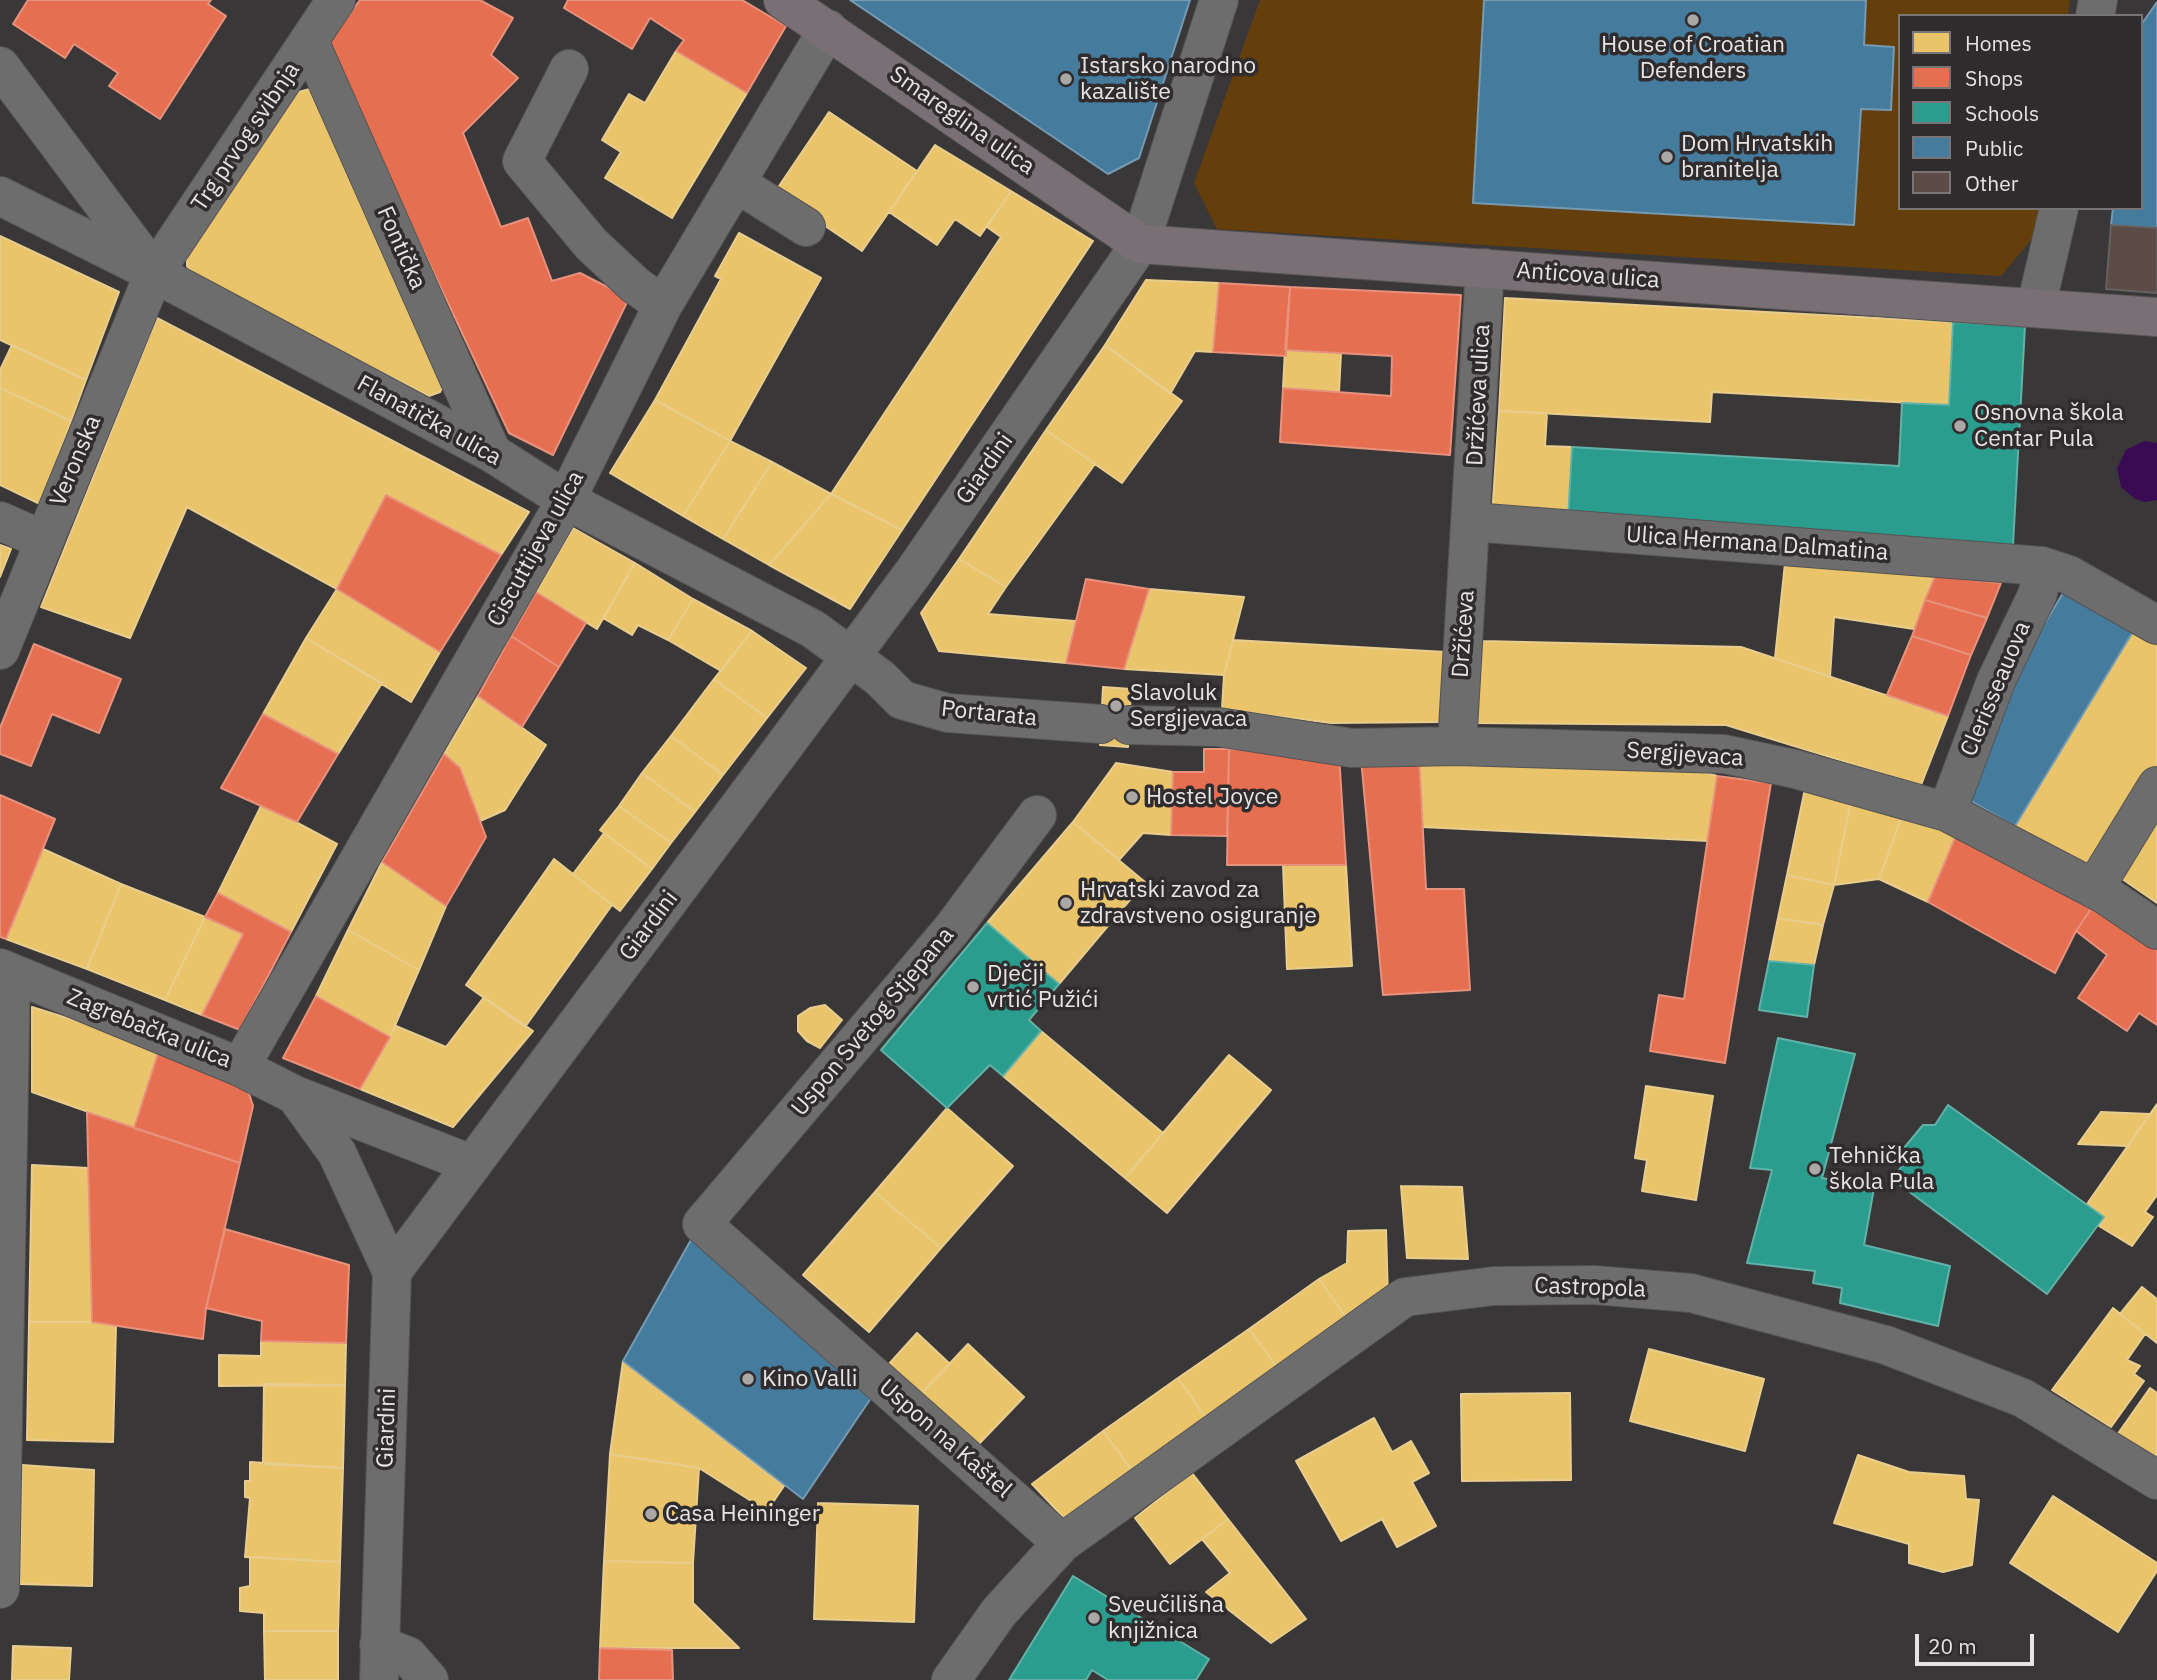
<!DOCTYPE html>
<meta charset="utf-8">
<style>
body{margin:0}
#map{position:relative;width:2157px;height:1680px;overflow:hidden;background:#3a3738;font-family:"IBM Plex Sans",sans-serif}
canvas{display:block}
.legend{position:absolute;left:1898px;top:14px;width:245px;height:196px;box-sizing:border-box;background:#302c2d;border:2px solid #797576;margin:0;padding:9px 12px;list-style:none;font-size:21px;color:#e6e3e3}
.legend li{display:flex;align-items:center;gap:14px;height:35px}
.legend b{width:35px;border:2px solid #797576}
.scale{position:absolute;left:1915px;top:1634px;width:119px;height:32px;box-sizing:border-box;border:4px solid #e6e3e3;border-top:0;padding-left:9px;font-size:21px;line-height:24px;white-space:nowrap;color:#e6e3e3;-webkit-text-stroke:5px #302c2d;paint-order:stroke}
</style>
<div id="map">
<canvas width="2157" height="1680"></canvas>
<ul class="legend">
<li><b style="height:19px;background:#e9c46a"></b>Homes</li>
<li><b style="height:19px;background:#e76f51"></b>Shops</li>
<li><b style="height:19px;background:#2a9d8f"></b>Schools</li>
<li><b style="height:19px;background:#457b9d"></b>Public</li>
<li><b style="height:19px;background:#5d4b46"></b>Other</li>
</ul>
<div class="scale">20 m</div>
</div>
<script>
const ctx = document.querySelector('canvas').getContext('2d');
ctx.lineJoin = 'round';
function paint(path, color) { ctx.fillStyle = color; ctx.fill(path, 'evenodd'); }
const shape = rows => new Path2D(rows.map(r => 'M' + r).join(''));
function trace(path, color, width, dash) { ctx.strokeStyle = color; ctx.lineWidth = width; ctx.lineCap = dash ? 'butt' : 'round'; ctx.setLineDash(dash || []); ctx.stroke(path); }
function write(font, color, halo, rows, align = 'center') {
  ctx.font = font + ' "IBM Plex Sans",sans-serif'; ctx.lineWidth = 7; ctx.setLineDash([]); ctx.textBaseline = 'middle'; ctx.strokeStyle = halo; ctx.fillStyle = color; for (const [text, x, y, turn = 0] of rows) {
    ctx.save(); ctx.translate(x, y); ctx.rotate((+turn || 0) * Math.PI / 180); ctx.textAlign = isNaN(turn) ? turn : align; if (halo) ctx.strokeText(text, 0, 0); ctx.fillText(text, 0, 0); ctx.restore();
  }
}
paint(shape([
 [1260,0,2070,0,2068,16,1900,16,1900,208,2040,208,2036,234,2001,276,1217,229,1194,183]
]), '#643f0b');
paint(shape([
 [2144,441,2157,443,2157,500,2145,502,2135,499,2121,487,2117,468,2126,450]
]), '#380b52');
const homes = shape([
 [676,51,747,93,672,218,605,178,621,152,602,140,629,94,645,103,676,51],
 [317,87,444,383,440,392,429,396,200,281,187,266,187,256,295,93,317,87],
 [829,112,917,171,862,251,775,192,829,112],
 [935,145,1011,191,980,236,955,219,937,245,889,212,935,145],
 [1011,191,1093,241,902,530,831,494,1001,237,987,227,1011,191],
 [739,233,821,278,730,441,655,400,721,279,715,276,739,233],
 [0,236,119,292,86,380,0,340,0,236],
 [1146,280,1219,283,1213,352,1195,351,1170,394,1105,345,1146,280],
 [1505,298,1953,322,1949,405,1712,392,1710,422,1499,411,1505,298],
 [157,318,529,512,501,555,386,495,337,589,187,507,130,638,41,607,157,318],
 [12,345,86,380,71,421,0,388,0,370,12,345],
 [1105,345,1182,401,1122,483,1046,430,1105,345],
 [1285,350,1341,353,1339,392,1283,388,1285,350],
 [0,388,71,421,40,504,0,485,0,388],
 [655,400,730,441,683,516,610,473,655,400],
 [1499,411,1547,413,1545,446,1572,447,1568,520,1492,516,1499,411],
 [1046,430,1095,464,1006,587,959,559,1046,430],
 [730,441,772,462,723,539,683,516,730,441],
 [772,462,831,494,769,565,723,539,772,462],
 [831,494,902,530,850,609,769,565,831,494],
 [573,528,635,563,597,629,536,592,573,528],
 [0,545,11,549,0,577,0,545],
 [959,559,1006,587,988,614,1075,621,1066,663,939,651,921,613,959,559],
 [635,563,693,599,668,640,638,625,632,635,603,618,635,563],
 [1785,563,1935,576,1914,629,1834,617,1830,677,1775,658,1785,563],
 [337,589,440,652,411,702,306,638,337,589],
 [1149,589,1244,597,1224,675,1124,669,1149,589],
 [693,599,752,631,721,671,668,640,693,599],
 [2134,630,2157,643,2157,765,2094,869,2015,826,2134,630],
 [752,631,806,668,767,718,714,679,752,631],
 [306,638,382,683,338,754,263,714,306,638],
 [1233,640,1446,652,1440,722,1331,723,1222,709,1224,675,1233,640],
 [1482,641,1741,647,1948,716,1921,785,1726,725,1472,723,1482,641],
 [714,679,767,718,723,775,671,736,714,679],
 [1103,687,1131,689,1128,747,1100,745,1103,687],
 [478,696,546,745,505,810,480,821,460,768,444,754,478,696],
 [671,736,723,775,695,812,642,773,671,736],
 [1419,756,1692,769,1717,776,1709,841,1422,827,1419,756],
 [1116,763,1173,772,1171,835,1143,833,1119,860,1073,822,1116,763],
 [642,773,695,812,671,843,619,806,642,773],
 [1806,784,1851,800,1834,885,1787,875,1806,784],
 [1851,800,1903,813,1879,879,1834,885,1851,800],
 [262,804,337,844,291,932,218,893,262,804],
 [619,806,671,843,652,869,600,830,619,806],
 [2157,807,2157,903,2115,874,2157,807],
 [1903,813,1957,833,1928,902,1879,879,1903,813],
 [1073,822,1145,882,1059,984,987,923,1073,822],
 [604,833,652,869,620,911,573,874,604,833],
 [43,849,121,884,87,969,6,939,43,849],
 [554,859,612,905,525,1027,466,985,554,859],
 [382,862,446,906,419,970,348,930,382,862],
 [1283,864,1346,865,1352,966,1287,969,1283,864],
 [1787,875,1834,885,1823,925,1778,918,1787,875],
 [121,884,205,917,165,1000,87,969,121,884],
 [205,917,243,934,202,1015,165,1000,205,917],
 [1778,918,1823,925,1814,965,1769,961,1778,918],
 [348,930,419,970,390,1037,316,996,348,930],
 [484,997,533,1031,453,1127,360,1089,396,1026,446,1047,484,997],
 [825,1005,842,1020,820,1048,807,1041,798,1031,798,1016,810,1008,825,1005],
 [32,1007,160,1047,134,1128,32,1092,32,1007],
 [1041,1031,1163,1133,1125,1178,1003,1076,1041,1031],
 [1229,1055,1271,1090,1167,1213,1125,1178,1229,1055],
 [1646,1086,1713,1096,1696,1200,1642,1191,1647,1160,1635,1158,1646,1086],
 [2157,1104,2157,1195,2145,1212,2153,1217,2132,1246,2099,1226,2104,1217,2087,1204,2157,1104],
 [947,1108,1013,1166,941,1248,875,1192,947,1108],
 [2101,1112,2150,1114,2128,1146,2078,1144,2101,1112],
 [32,1165,89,1168,92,1322,29,1322,32,1165],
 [1401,1186,1462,1187,1468,1259,1407,1258,1401,1186],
 [875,1192,941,1248,869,1332,803,1275,875,1192],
 [1386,1230,1388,1299,1350,1323,1319,1279,1347,1263,1348,1231,1386,1230],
 [1319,1279,1350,1323,1280,1371,1249,1329,1319,1279],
 [2142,1287,2157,1299,2157,1343,2120,1314,2142,1287],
 [2113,1308,2145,1334,2127,1360,2140,1366,2134,1374,2144,1381,2111,1427,2052,1390,2113,1308],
 [29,1322,92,1322,116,1326,113,1442,27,1440,29,1322],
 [1249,1329,1280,1371,1208,1421,1178,1378,1249,1329],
 [917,1333,950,1364,920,1395,888,1365,917,1333],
 [261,1341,346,1343,345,1385,219,1386,219,1355,261,1356,261,1341],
 [968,1344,1024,1397,976,1447,920,1395,968,1344],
 [1649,1349,1764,1379,1745,1451,1630,1421,1649,1349],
 [623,1361,784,1486,767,1511,699,1468,610,1454,623,1361],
 [1178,1378,1208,1421,1134,1473,1103,1431,1178,1378],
 [264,1384,345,1385,343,1468,263,1464,264,1384],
 [2150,1388,2157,1393,2157,1463,2117,1435,2150,1388],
 [1570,1393,1571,1480,1462,1481,1461,1394,1570,1393],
 [1374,1418,1392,1452,1411,1441,1429,1473,1412,1482,1436,1526,1397,1547,1382,1519,1341,1541,1296,1461,1374,1418],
 [1103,1431,1134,1473,1066,1520,1032,1484,1103,1431],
 [610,1454,699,1468,693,1563,604,1561,610,1454],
 [1858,1455,1909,1472,1964,1476,1966,1499,1979,1500,1972,1565,1943,1572,1909,1563,1909,1544,1834,1523,1858,1455],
 [250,1462,343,1468,340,1562,245,1557,250,1498,245,1497,245,1481,250,1481,250,1462],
 [22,1465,94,1470,92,1586,20,1584,22,1465],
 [1192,1473,1228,1519,1170,1564,1135,1518,1192,1473],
 [2053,1496,2157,1563,2157,1571,2118,1632,2010,1563,2053,1496],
 [818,1503,918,1506,914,1622,814,1619,818,1503],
 [1228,1519,1306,1619,1271,1643,1206,1592,1230,1573,1202,1539,1228,1519],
 [250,1557,340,1562,338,1631,264,1631,264,1613,240,1611,240,1588,250,1586,250,1557],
 [604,1561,693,1563,693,1603,739,1648,600,1648,604,1561],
 [264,1631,338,1631,338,1680,265,1680,264,1631],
 [13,1646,71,1648,69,1680,12,1680,13,1646]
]);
paint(homes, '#e9c46a');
trace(homes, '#e8cd8e', 2);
const shops = shape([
 [28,0,211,0,208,4,226,16,160,119,109,86,118,73,74,44,65,58,13,24,28,0],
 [360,0,480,0,513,18,491,55,518,78,463,133,501,227,528,218,552,281,580,273,629,298,553,455,509,433,327,45,360,0],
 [568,0,742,0,786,26,747,93,676,51,684,40,650,18,632,49,564,8,568,0],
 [1219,283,1290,287,1286,356,1213,352,1219,283],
 [1290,287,1461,295,1450,455,1280,442,1283,388,1391,396,1392,356,1285,350,1290,287],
 [386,495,501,555,440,652,337,589,386,495],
 [1935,576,2001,583,1987,618,1925,600,1935,576],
 [1086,579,1149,589,1124,669,1066,663,1086,579],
 [536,592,586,623,559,667,511,636,536,592],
 [1925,600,1987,618,1971,655,1912,636,1925,600],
 [511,636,559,667,522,727,478,696,511,636],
 [1912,636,1971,655,1948,716,1887,695,1912,636],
 [34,644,121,679,99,733,52,714,31,766,0,754,0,728,34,644],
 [263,714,338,754,297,822,221,788,263,714],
 [1204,749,1229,749,1227,836,1171,835,1173,772,1204,772,1204,749],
 [1229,749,1339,754,1346,865,1227,865,1229,749],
 [444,754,460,768,486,837,446,906,382,862,444,754],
 [1419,756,1426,889,1464,889,1470,990,1383,995,1361,759,1419,756],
 [1717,776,1771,783,1725,1063,1650,1051,1659,995,1684,999,1717,776],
 [0,795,55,819,6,939,0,937,0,795],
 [1957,833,2097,900,2076,931,2055,973,1928,902,1957,833],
 [218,893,291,932,240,1030,202,1015,243,934,205,917,218,893],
 [2097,900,2157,943,2157,1025,2139,1013,2127,1031,2078,998,2107,955,2076,931,2097,900],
 [316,996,390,1037,360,1089,283,1058,316,996],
 [160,1047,245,1081,253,1106,240,1163,134,1128,160,1047],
 [87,1112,240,1163,206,1308,203,1339,92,1322,87,1112],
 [225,1229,349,1265,346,1343,261,1341,262,1321,206,1308,225,1229],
 [600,1648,672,1650,673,1680,599,1680,600,1648]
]);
paint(shops, '#e76f51');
trace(shops, '#e7927d', 2);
const schools = shape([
 [1953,322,2025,326,2013,545,1568,520,1572,447,1899,466,1902,403,1949,405,1953,322],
 [987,923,1059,984,1029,1020,1041,1031,1003,1076,990,1065,947,1108,881,1050,987,923],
 [1769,961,1814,965,1807,1017,1759,1010,1769,961],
 [1778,1038,1855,1054,1822,1178,1874,1188,1864,1245,1950,1266,1938,1326,1840,1303,1842,1288,1813,1283,1815,1271,1747,1263,1772,1170,1750,1168,1778,1038],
 [1948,1105,2104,1217,2047,1294,1892,1179,1908,1158,1904,1148,1923,1125,1935,1125,1948,1105],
 [1073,1576,1209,1659,1196,1680,1108,1680,1092,1670,1086,1680,1009,1680,1073,1576]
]);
paint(schools, '#2a9d8f');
trace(schools, '#62b2a8', 2);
const public = shape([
 [850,0,1190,0,1139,158,1108,174,850,0],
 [1484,0,1866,0,1864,45,1894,47,1891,110,1861,109,1854,225,1473,203,1484,0],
 [2157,2,2157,228,2111,225,2113,208,2141,208,2141,25,2157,2],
 [2066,588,2134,630,2015,826,1964,797,2007,687,2066,588],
 [692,1238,871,1398,803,1499,623,1361,692,1238]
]);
paint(public, '#457b9d');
trace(public, '#759ab2', 2);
const building = shape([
 [2111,225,2157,228,2157,293,2106,289,2111,225]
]);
paint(building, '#5d4b46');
trace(building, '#636161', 2);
const minor = shape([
 [2095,16,2098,0],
 [310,43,492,453],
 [0,66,151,268],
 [569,69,522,161,591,244,635,285,663,305],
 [736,183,806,227],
 [0,196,154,273,492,453,566,500,813,629,880,678,902,700,948,713,1101,724],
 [2036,307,2059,208],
 [0,521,43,540],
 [1472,522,2042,566,2069,575,2157,625],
 [0,650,154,273,336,0],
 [1129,725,1218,727,1352,748,1457,746,1724,754,1795,769,1947,812,2104,894,2157,930],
 [1457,746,1485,268],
 [1947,812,1996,681,2038,593,2042,566],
 [1037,815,952,929,702,1224,1062,1543],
 [2094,889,2157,786],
 [0,968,240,1067,295,1095,471,1164],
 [240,1067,566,500,663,305,828,29],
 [295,1095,337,1153,392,1272],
 [0,1589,11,973],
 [379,1645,408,1656,429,1680],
 [379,1680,392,1272,913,573,1140,244,1219,0],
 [951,1680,999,1612,1062,1543,1405,1297,1494,1286,1594,1285,1691,1293,1886,1345,2023,1398,2157,1480]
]);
const major = shape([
 [783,0,1140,244,2157,317]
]);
trace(minor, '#555353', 40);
trace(major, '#555353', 40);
trace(minor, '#6e6d6d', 38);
trace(major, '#797076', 38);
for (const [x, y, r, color] of [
 [1693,20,7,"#aaa7a7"],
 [1066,79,7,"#aaa7a7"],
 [1667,157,7,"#aaa7a7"],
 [1960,426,7,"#aaa7a7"],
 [1116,706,7,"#aaa7a7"],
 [1132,797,7,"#aaa7a7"],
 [1066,903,7,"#aaa7a7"],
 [973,987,7,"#aaa7a7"],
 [1815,1169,7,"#aaa7a7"],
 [748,1379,7,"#aaa7a7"],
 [651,1514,7,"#aaa7a7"],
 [1094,1618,7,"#aaa7a7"]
]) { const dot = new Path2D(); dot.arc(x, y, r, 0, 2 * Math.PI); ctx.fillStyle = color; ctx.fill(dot); trace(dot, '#302c2d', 2.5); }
write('23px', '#e6e3e3', '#302c2d', [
 ["House of Croatian",1693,45,"center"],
 ["Defenders",1693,71,"center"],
 ["Istarsko narodno",1080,66],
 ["kazalište",1080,92],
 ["Dom Hrvatskih",1681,144],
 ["branitelja",1681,170],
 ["Osnovna škola",1974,413],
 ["Centar Pula",1974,439],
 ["Slavoluk",1130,693],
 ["Sergijevaca",1130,719],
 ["Hostel Joyce",1146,797],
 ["Hrvatski zavod za",1080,890],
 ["zdravstveno osiguranje",1080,916],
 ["Dječji",987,974],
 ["vrtić Pužići",987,1000],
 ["Tehnička",1829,1156],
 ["škola Pula",1829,1182],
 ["Kino Valli",762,1379],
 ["Casa Heininger",665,1514],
 ["Sveučilišna",1108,1605],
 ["knjižnica",1108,1631]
], 'left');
write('23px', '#e6e3e3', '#302c2d', [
 ["Smareglina ulica",962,121,35],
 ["Trg prvog svibnja",246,137,-56],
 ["Fontička",401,248,66],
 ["Anticova ulica",1588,276,4],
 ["Držićeva ulica",1479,395,-87],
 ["Flanatička ulica",429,421,29],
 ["Veronska",76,461,-67],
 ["Giardini",985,469,-55],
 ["Ulica Hermana Dalmatina",1757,544,4],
 ["Ciscuttijeva ulica",536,549,-61],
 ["Držićeva",1464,634,-86],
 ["Clerisseauova",1996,689,-67],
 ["Portarata",989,714,6],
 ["Sergijevaca",1685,755,4],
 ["Giardini",649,926,-53],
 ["Uspon Svetog Stjepana",873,1022,-50],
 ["Zagrebačka ulica",149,1029,22],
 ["Castropola",1590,1288,2],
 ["Giardini",387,1428,-88],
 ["Uspon na Kaštel",945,1439,41]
]);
</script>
